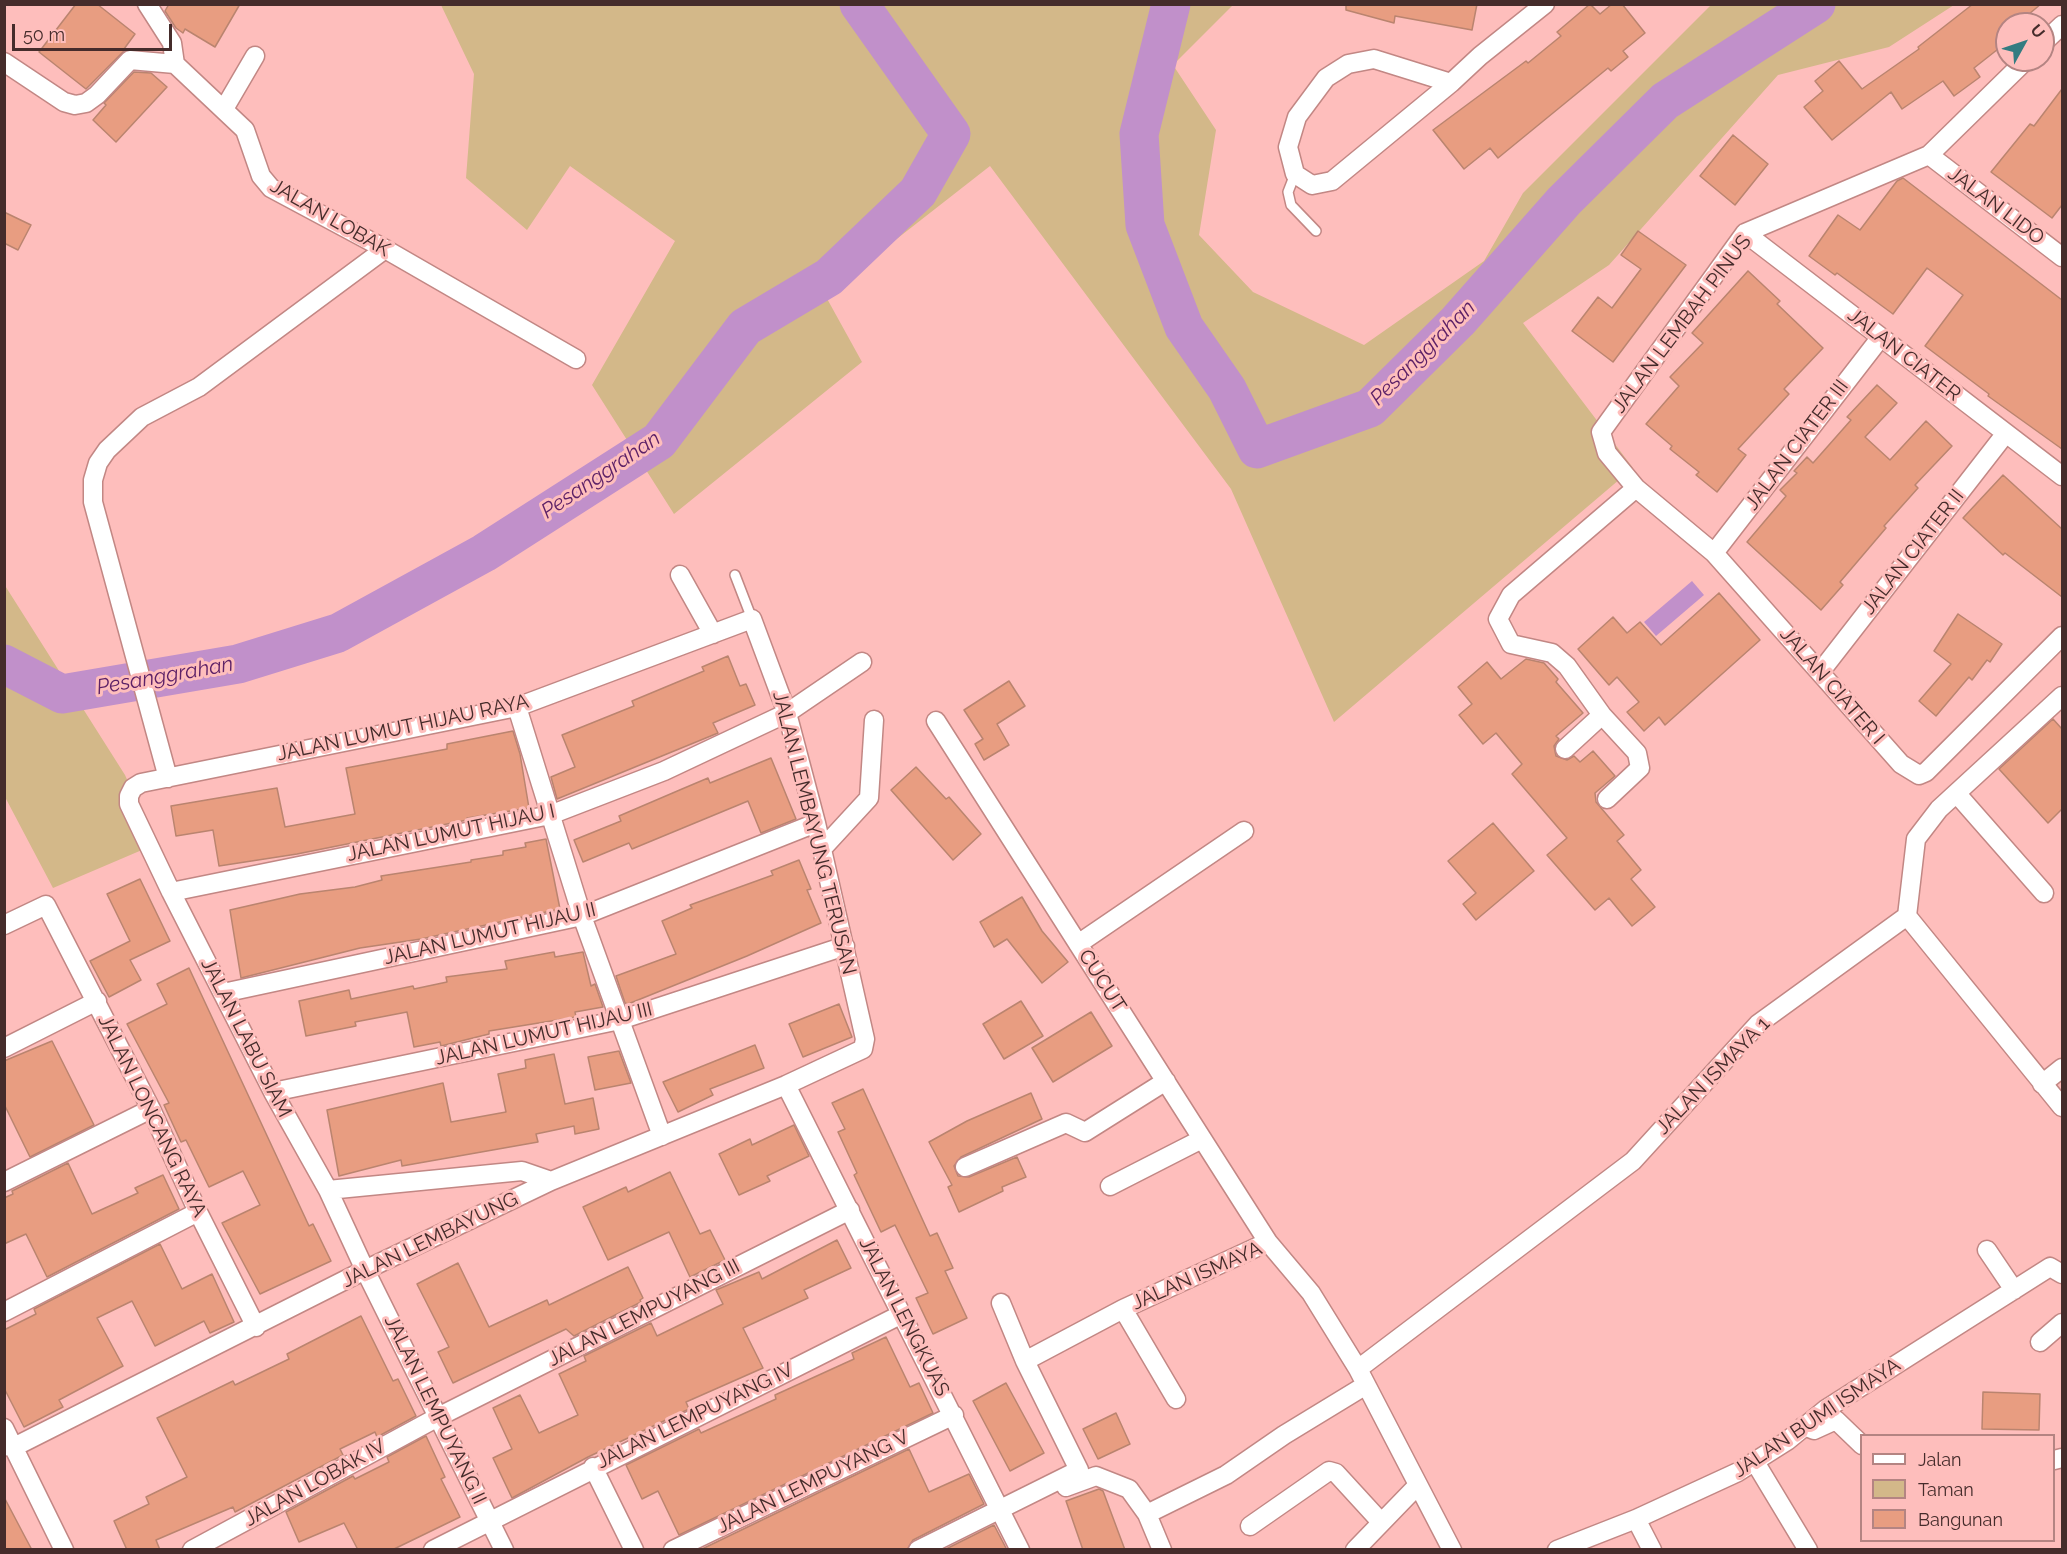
<!DOCTYPE html>
<style>
body{margin:0}
#map{position:relative;width:2067px;height:1554px;overflow:hidden;background:#febebc;font-family:Raleway,sans-serif}
canvas{display:block}
.frame{position:absolute;inset:0;border:6px solid #452c2b;pointer-events:none}
.legend{position:absolute;left:1860px;top:1434px;width:195px;height:108px;box-sizing:border-box;background:#febebc;border:2px solid #b48482;margin:0;padding:8px 10px;list-style:none;font-size:18px;color:#452c2b}
.legend li{display:flex;align-items:center;gap:12px;height:30px}
.legend b{width:30px;border:2px solid #b48482}
.north{position:absolute;left:1995px;top:12px;width:60px;height:60px;box-sizing:border-box;background:#febebc;border:2px solid #b48482;border-radius:50%;rotate:50deg;font-size:16px;font-weight:700;line-height:24px;text-align:center;color:#452c2b}
.north::after{content:'';display:block;margin:auto;width:21px;height:27px;background:#337c81;clip-path:polygon(50% 0,100% 100%,50% 72%,0 100%)}
.scale{position:absolute;left:12px;top:24px;width:160px;height:27px;box-sizing:border-box;border:3px solid #452c2b;border-top:0;padding-left:8px;font-size:18px;line-height:21px;white-space:nowrap;color:#452c2b;-webkit-text-stroke:4px #febebc;paint-order:stroke}
</style>
<div id="map">
<canvas width="2067" height="1554"></canvas>
<div class="frame"></div>
<ul class="legend">
<li><b style="height:8px;background:#fff"></b>Jalan</li>
<li><b style="height:16px;background:#d3b889"></b>Taman</li>
<li><b style="height:16px;background:#e89d81"></b>Bangunan</li>
</ul>
<div class="north">U</div>
<div class="scale">50 m</div>
</div>
<script>
const ctx = document.querySelector('canvas').getContext('2d');
ctx.lineJoin = 'round';
function paint(path, color) { ctx.fillStyle = color; ctx.fill(path, 'evenodd'); }
const shape = rows => new Path2D(rows.map(r => 'M' + r).join(''));
function trace(path, color, width, dash) { ctx.strokeStyle = color; ctx.lineWidth = width; ctx.lineCap = dash ? 'butt' : 'round'; ctx.setLineDash(dash || []); ctx.stroke(path); }
function write(font, color, halo, rows, align = 'center') {
  ctx.font = font + ' Raleway,sans-serif'; ctx.lineWidth = 6; ctx.setLineDash([]); ctx.textBaseline = 'middle'; ctx.strokeStyle = halo; ctx.fillStyle = color; for (const [text, x, y, turn = 0] of rows) {
    ctx.save(); ctx.translate(x, y); ctx.rotate((+turn || 0) * Math.PI / 180); ctx.textAlign = isNaN(turn) ? turn : align; if (halo) ctx.strokeText(text, 0, 0); ctx.fillText(text, 0, 0); ctx.restore();
  }
}
paint(shape([
 [441,5,1233,5,1173,65,1216,130,1199,235,1253,292,1364,345,1484,261,1523,193,1711,5,1954,5,1889,47,1778,75,1609,265,1523,323,1633,468,1334,722,1231,489,990,166,825,295,862,362,674,514,592,385,675,241,570,166,527,230,466,178,474,74],
 [4,584,125,775,156,844,53,888,5,797]
]), '#d3b889');
paint(shape([
 [1692,581,1704,595,1656,636,1644,622]
]), '#c190ca');
trace(shape([
 [1171,4,1139,134,1145,225,1184,327,1227,389,1257,449,1370,408,1458,321,1564,201,1665,101,1816,4],
 [4,664,62,694,238,664,338,633,484,553,659,441,745,327,829,277,918,192,951,134,859,4]
]), '#c190ca', 39);
const building = shape([
 [76,4,97,4,135,34,124,49,125,50,86,89,39,52,76,4],
 [169,4,240,4,215,47,185,29,183,33,176,28,165,11,169,4],
 [1346,4,1477,4,1472,30,1395,16,1394,23,1346,10,1346,4],
 [1590,4,1600,14,1612,4,1622,4,1645,33,1623,51,1628,57,1611,71,1608,68,1498,158,1490,148,1464,169,1433,130,1526,61,1528,63,1561,36,1557,32,1590,4],
 [1973,4,2041,4,2017,24,2007,24,2007,42,1974,68,1980,77,1954,96,1943,81,1902,109,1891,92,1832,140,1804,107,1823,91,1815,81,1839,61,1862,89,1919,49,1918,47,1973,4],
 [134,72,151,73,167,87,116,142,93,120,106,105,104,103,134,72],
 [2062,89,2062,205,2052,218,1991,172,2030,124,2034,126,2062,89],
 [1733,135,1768,164,1735,205,1700,176,1733,135],
 [1903,178,2062,300,2062,449,1988,396,1989,394,1925,346,1963,295,1927,268,1893,314,1837,273,1835,275,1809,256,1838,215,1860,230,1897,181,1903,178],
 [4,212,31,225,18,250,4,243,4,212],
 [1638,231,1686,265,1613,362,1572,331,1598,297,1612,308,1641,269,1621,255,1638,231],
 [1748,271,1780,301,1777,304,1823,348,1784,389,1789,394,1738,449,1746,455,1717,492,1696,475,1699,472,1670,449,1672,446,1646,424,1679,386,1670,377,1703,343,1692,333,1748,271],
 [1877,385,1897,403,1865,437,1890,460,1926,421,1952,446,1915,485,1918,488,1884,526,1886,528,1840,582,1843,585,1821,610,1747,542,1786,496,1780,490,1797,473,1794,471,1807,457,1813,463,1851,420,1847,417,1877,385],
 [2003,475,2062,529,2062,597,2005,553,2003,555,1963,518,2003,475],
 [1719,593,1760,640,1665,725,1659,717,1644,731,1627,712,1639,702,1617,677,1609,685,1578,649,1613,617,1627,633,1640,622,1661,645,1719,593],
 [1958,614,2002,644,1990,662,1987,660,1972,680,1969,677,1936,716,1919,701,1951,664,1934,651,1958,614],
 [728,656,740,686,746,684,755,705,713,723,718,733,557,799,551,777,575,767,562,735,634,706,632,701,704,671,702,667,728,656],
 [1526,659,1544,663,1558,679,1556,682,1583,713,1556,736,1559,739,1554,746,1556,756,1567,760,1574,756,1580,762,1593,751,1615,776,1595,793,1596,802,1624,835,1617,841,1641,870,1631,879,1655,907,1632,926,1609,898,1595,910,1547,855,1567,838,1512,774,1522,764,1496,733,1483,744,1459,715,1472,704,1458,687,1487,662,1501,679,1526,659],
 [1009,681,1025,706,997,724,1009,745,984,760,975,744,983,739,964,710,1009,681],
 [2053,719,2062,729,2062,809,2048,823,1999,769,2053,719],
 [513,731,520,754,529,808,467,818,467,820,297,854,219,866,213,830,176,836,171,806,277,788,285,827,355,814,346,768,447,749,447,744,513,731],
 [771,758,796,819,761,833,748,801,632,849,629,843,583,862,574,840,621,821,619,816,682,789,708,778,710,783,771,758],
 [916,767,946,799,949,797,981,834,953,860,891,790,916,767],
 [1493,823,1534,871,1476,920,1463,904,1476,893,1448,861,1493,823],
 [546,839,560,909,421,939,360,948,241,978,230,910,300,894,355,887,382,880,381,876,471,862,471,860,503,855,503,851,526,847,525,843,546,839],
 [799,860,811,889,807,890,821,923,747,956,628,1004,625,1003,616,976,676,954,662,921,692,908,690,905,773,875,771,871,799,860],
 [140,879,170,941,130,960,141,980,109,997,90,961,130,941,107,894,140,879],
 [1022,897,1042,931,1068,962,1042,983,1007,939,994,947,980,922,1022,897],
 [554,952,555,957,583,952,591,986,595,984,603,1007,575,1012,576,1017,489,1031,489,1034,441,1046,440,1042,414,1047,407,1012,355,1022,356,1026,306,1036,299,1001,349,990,351,999,413,986,414,989,447,982,446,977,507,969,505,961,554,952],
 [189,968,309,1226,313,1224,331,1261,260,1294,222,1223,260,1205,243,1171,209,1187,186,1140,181,1142,164,1105,169,1103,127,1024,167,1004,157,984,189,968],
 [1021,1001,1043,1036,1004,1059,983,1024,1021,1001],
 [839,1004,852,1037,803,1057,789,1024,839,1004],
 [1091,1012,1112,1046,1053,1082,1032,1048,1091,1012],
 [52,1041,94,1125,30,1157,4,1104,4,1061,52,1041],
 [755,1045,764,1068,710,1089,713,1095,678,1112,663,1082,755,1045],
 [619,1051,631,1083,595,1090,588,1057,619,1051],
 [554,1054,565,1104,593,1098,599,1129,575,1134,574,1126,536,1134,538,1142,402,1166,401,1160,339,1176,327,1110,443,1083,451,1122,506,1112,498,1074,526,1068,525,1060,554,1054],
 [863,1089,930,1236,937,1233,953,1268,945,1271,967,1318,933,1334,916,1298,928,1293,895,1225,881,1232,854,1175,857,1173,838,1132,845,1129,832,1103,863,1089],
 [1031,1093,1042,1119,961,1157,954,1166,958,1176,969,1177,1017,1157,1026,1177,1002,1187,1003,1191,959,1212,948,1187,952,1185,929,1142,967,1121,1031,1093],
 [794,1125,809,1156,767,1176,770,1181,739,1195,719,1154,750,1139,752,1145,794,1125],
 [68,1163,92,1214,138,1193,135,1188,163,1175,179,1209,47,1277,26,1234,4,1244,4,1198,13,1194,12,1191,68,1163],
 [670,1172,700,1234,710,1230,725,1260,690,1277,669,1232,608,1260,583,1207,626,1187,628,1192,670,1172],
 [837,1240,851,1268,804,1290,808,1298,743,1328,763,1368,686,1402,689,1409,588,1457,512,1498,493,1458,512,1449,493,1408,520,1395,539,1433,578,1415,559,1374,586,1361,584,1356,651,1323,657,1336,723,1304,716,1290,759,1272,762,1279,837,1240],
 [160,1244,182,1289,212,1274,234,1322,210,1333,204,1321,155,1346,132,1301,97,1318,123,1366,59,1400,63,1407,24,1427,4,1388,4,1330,36,1314,34,1309,160,1244],
 [458,1263,489,1327,547,1300,549,1305,628,1267,643,1298,640,1300,641,1302,574,1336,566,1329,453,1383,438,1352,449,1347,417,1284,458,1263],
 [361,1316,393,1381,398,1379,416,1416,377,1437,375,1432,340,1449,343,1455,235,1512,233,1507,156,1540,160,1550,127,1550,114,1521,149,1504,146,1497,187,1477,157,1418,233,1381,235,1385,289,1359,287,1354,361,1316],
 [886,1337,910,1387,919,1383,933,1413,679,1535,658,1491,642,1499,626,1465,699,1429,701,1433,776,1399,775,1395,854,1359,852,1353,886,1337],
 [1006,1383,1044,1453,1010,1471,973,1401,1006,1383],
 [1983,1392,2040,1394,2039,1430,1982,1429,1983,1392],
 [1116,1413,1130,1444,1098,1459,1083,1429,1116,1413],
 [426,1436,445,1477,441,1479,460,1517,392,1550,358,1550,344,1523,299,1542,286,1512,353,1476,355,1479,389,1462,387,1457,426,1436],
 [909,1449,929,1492,969,1474,984,1504,913,1540,907,1550,700,1550,909,1449],
 [1099,1489,1103,1491,1125,1550,1083,1550,1066,1501,1099,1489],
 [4,1497,24,1535,32,1550,4,1550,4,1497],
 [994,1525,1007,1550,944,1550,994,1525]
]);
paint(building, '#e89d81');
trace(building, '#ba846f', 1.5);
const service = shape([
 [1295,174,1288,192,1291,205,1316,231],
 [735,575,752,619]
]);
const minor = shape([
 [147,4,172,43,175,64],
 [2043,43,2062,25],
 [2026,60,1929,155,1745,233,1601,432,1607,453,1636,488,1714,553,1901,764,1919,775,1926,772,2062,636],
 [4,62,64,102,75,105,86,103,97,95,130,60,175,64,245,130,261,176,271,188,385,249,576,359],
 [1451,83,1374,59,1348,64,1326,78,1297,117,1288,147,1295,174,1312,185,1332,181,1451,83,1480,56,1545,4],
 [224,109,255,56],
 [1929,155,2062,257],
 [1745,233,2062,476],
 [1714,553,1881,337],
 [680,575,713,634],
 [1821,671,2006,433],
 [517,707,582,916,662,1136],
 [1602,715,1637,753,1640,768,1607,799],
 [936,721,1268,1242,1311,1293,1358,1369,1452,1550],
 [1565,749,1602,715,1567,666,1552,653,1511,644,1498,619,1511,595,1636,488],
 [168,778,93,502,93,480,98,463,107,450,142,417,199,387,385,249],
 [1957,794,2044,893],
 [822,849,869,798,874,720],
 [171,892,550,815,664,771,787,713,862,662],
 [1907,916,2062,1107],
 [4,925,46,905,151,1109,198,1212,256,1327],
 [1078,944,1244,831],
 [223,993,582,916,816,823],
 [4,1048,97,1001],
 [2042,1084,2062,1068],
 [786,1085,1020,1550],
 [273,1092,620,1020,845,946],
 [965,1167,1066,1123,1085,1132,1166,1081],
 [4,1182,151,1109],
 [1110,1186,1202,1139],
 [328,1190,522,1171,551,1181],
 [1987,1250,2014,1290],
 [1123,1309,1176,1399],
 [4,1312,198,1212],
 [2040,1342,2062,1323],
 [1025,1361,1123,1309,1268,1242],
 [1358,1369,1633,1161,1758,1024,1907,916,1916,839,1939,809,2062,696],
 [1804,1426,1814,1430,1836,1420,1862,1445],
 [4,1428,64,1550],
 [4,1446,14,1447,365,1270,551,1181,786,1085,863,1049,865,1039,816,823,787,713,752,619,517,707,141,783,133,788,129,796,129,804,171,892,273,1092,328,1190,365,1270,504,1550],
 [2054,1460,2062,1458],
 [1755,1462,1808,1550],
 [593,1467,634,1550],
 [1066,1487,1096,1476,1129,1489,1147,1514,1162,1550],
 [1147,1514,1226,1475,1284,1435,1366,1385],
 [1636,1519,1652,1550],
 [1250,1526,1329,1471,1336,1473,1380,1521],
 [192,1550,438,1417,850,1210],
 [433,1550,902,1314],
 [673,1550,954,1415],
 [918,1550,1079,1470,1025,1361,1001,1303],
 [1355,1550,1417,1486],
 [1557,1550,1636,1519,1738,1472,1787,1441,1826,1409,2050,1267,2062,1274]
]);
trace(service, '#c28784', 12);
trace(minor, '#c28784', 21);
trace(service, '#fff', 9);
trace(minor, '#fff', 18);
write('20px', '#452c2b', '#febebc', [
 ["JALAN LIDO",1996,206,37],
 ["JALAN LOBAK",330,218,30],
 ["JALAN LEMBAH PINUS",1682,324,-53],
 ["JALAN CIATER",1904,355,38],
 ["JALAN CIATER III",1797,445,-53],
 ["JALAN CIATER II",1913,552,-52],
 ["JALAN CIATER I",1832,686,49],
 ["JALAN LUMUT HIJAU RAYA",403,728,-12],
 ["JALAN LUMUT HIJAU I",451,833,-12],
 ["JALAN LEMBAYUNG TERUSAN",814,833,76],
 ["JALAN LUMUT HIJAU II",490,934,-13],
 ["CUCUT",1102,981,57],
 ["JALAN LUMUT HIJAU III",544,1034,-13],
 ["JALAN LABU SIAM",246,1038,63],
 ["JALAN ISMAYA 1",1713,1076,-46],
 ["JALAN LONCANG RAYA",152,1116,64],
 ["JALAN LEMBAYUNG",430,1240,-26],
 ["JALAN ISMAYA",1197,1276,-24],
 ["JALAN LEMPUYANG III",644,1313,-27],
 ["JALAN LENGKUAS",904,1317,63],
 ["JALAN LEMPUYANG II",435,1410,64],
 ["JALAN LEMPUYANG IV",695,1416,-26],
 ["JALAN BUMI ISMAYA",1817,1418,-34],
 ["JALAN LEMPUYANG V",813,1482,-26],
 ["JALAN LOBAK IV",315,1483,-29]
]);
write('italic 21px', '#5d2167', '#febebc', [
 ["Pesanggrahan",1423,353,-45],
 ["Pesanggrahan",601,475,-34],
 ["Pesanggrahan",165,676,-10]
]);
</script>
